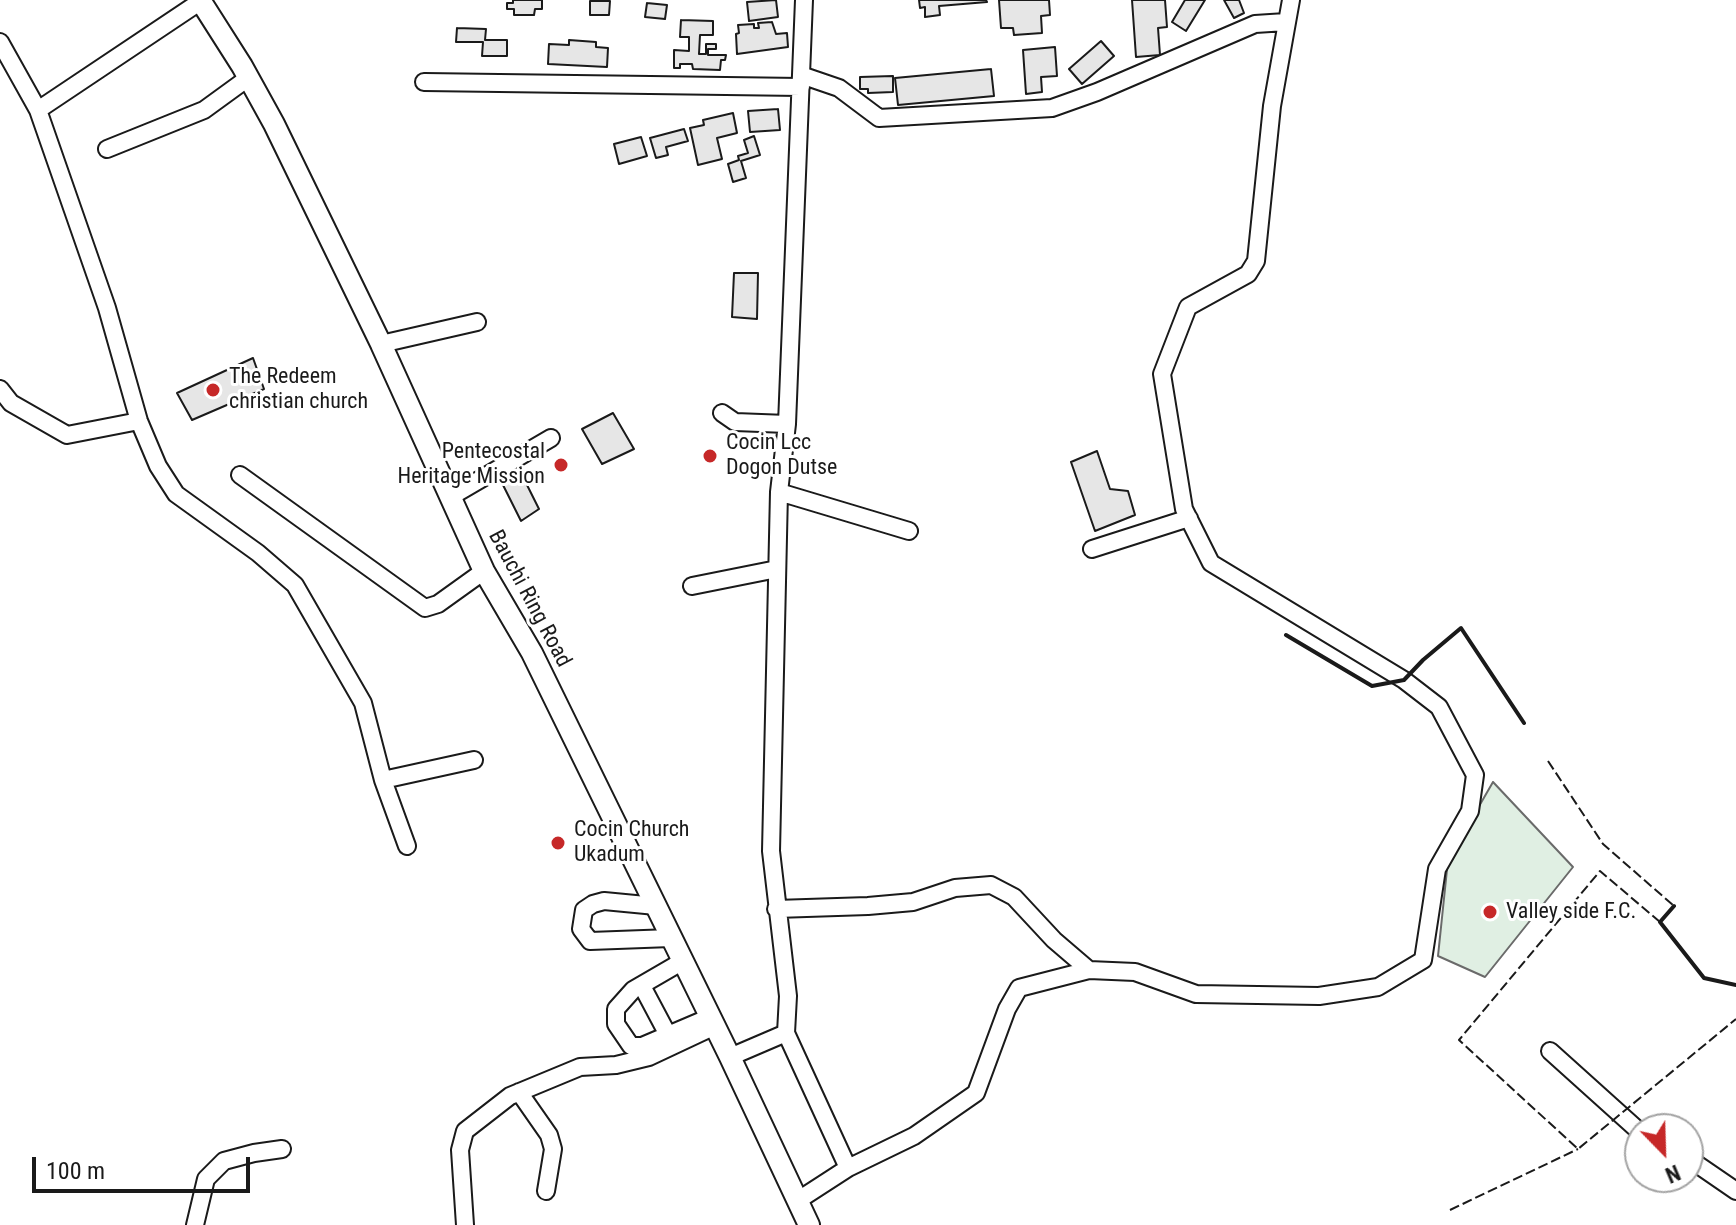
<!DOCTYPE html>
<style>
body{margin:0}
#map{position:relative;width:1736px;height:1225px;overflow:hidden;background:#fff;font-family:"Roboto Condensed",sans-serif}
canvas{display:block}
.north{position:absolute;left:1624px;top:1113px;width:80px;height:80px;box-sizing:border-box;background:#fff;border:2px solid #a3a3a3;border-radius:50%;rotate:157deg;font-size:22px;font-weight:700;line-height:32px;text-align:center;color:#1a1a1a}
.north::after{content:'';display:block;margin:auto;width:28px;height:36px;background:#c62828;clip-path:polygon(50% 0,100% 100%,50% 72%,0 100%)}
.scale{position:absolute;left:32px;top:1157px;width:218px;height:36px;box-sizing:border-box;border:4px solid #1a1a1a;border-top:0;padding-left:10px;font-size:24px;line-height:28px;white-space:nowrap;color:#1a1a1a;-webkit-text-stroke:6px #fff;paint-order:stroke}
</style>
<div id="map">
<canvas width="1736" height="1225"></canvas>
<div class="north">N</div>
<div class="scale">100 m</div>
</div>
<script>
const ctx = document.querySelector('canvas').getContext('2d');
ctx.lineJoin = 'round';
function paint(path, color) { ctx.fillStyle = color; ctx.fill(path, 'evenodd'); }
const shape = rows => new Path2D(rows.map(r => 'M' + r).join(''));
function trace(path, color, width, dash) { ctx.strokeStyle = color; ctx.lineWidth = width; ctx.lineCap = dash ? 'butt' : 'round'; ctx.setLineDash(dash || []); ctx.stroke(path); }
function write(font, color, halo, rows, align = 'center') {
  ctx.font = font + ' "Roboto Condensed",sans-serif'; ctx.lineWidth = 6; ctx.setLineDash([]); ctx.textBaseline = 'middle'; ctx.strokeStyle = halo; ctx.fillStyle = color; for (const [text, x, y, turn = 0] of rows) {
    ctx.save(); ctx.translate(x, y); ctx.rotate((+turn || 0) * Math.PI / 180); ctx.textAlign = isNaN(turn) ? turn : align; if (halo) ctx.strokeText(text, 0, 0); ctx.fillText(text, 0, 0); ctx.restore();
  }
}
const green = shape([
 [1493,782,1573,867,1485,977,1438,956,1448,860,1493,782]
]);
paint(green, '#e0efe3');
trace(green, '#6a6a6a', 2);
const building = shape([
 [513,0,542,0,542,9,535,9,534,15,514,15,514,9,507,9,507,3,513,3,513,0],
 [776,0,778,17,749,21,747,2,776,0],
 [919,0,986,0,987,2,939,6,940,15,925,17,925,7,920,8,919,0],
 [999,0,1049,0,1050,15,1041,16,1042,33,1014,35,1013,28,1001,28,999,0],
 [1132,0,1165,0,1167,27,1158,28,1160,55,1136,57,1132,0],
 [1185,0,1205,0,1186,31,1172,22,1185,0],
 [1224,0,1239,0,1244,13,1234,18,1224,0],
 [590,1,610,1,609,15,590,15,590,1],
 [647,3,667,5,665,19,645,17,647,3],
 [681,20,713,21,713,35,700,35,699,54,706,54,706,44,716,44,716,49,708,49,708,55,726,55,725,60,721,60,720,70,693,69,692,64,680,64,680,68,674,68,674,50,689,51,689,37,680,37,681,20],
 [772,22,776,34,787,33,788,47,737,54,736,34,739,33,738,25,754,24,754,28,759,28,758,23,772,22],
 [457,28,486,29,485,40,507,40,507,56,482,56,483,42,456,42,457,28],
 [569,40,596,42,596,47,608,48,607,67,548,64,549,44,569,45,569,40],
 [1101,41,1114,56,1082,84,1069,69,1101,41],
 [1055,47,1057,76,1041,77,1042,92,1026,94,1023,50,1055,47],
 [991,69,994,96,898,105,895,78,991,69],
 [893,76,893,92,868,93,868,89,860,89,860,77,893,76],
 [778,109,780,130,750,132,748,111,778,109],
 [733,113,737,133,717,138,722,159,698,165,690,128,704,125,703,120,733,113],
 [684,129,688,141,666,147,668,155,656,158,650,138,684,129],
 [754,136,760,155,741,161,746,178,733,182,728,164,739,160,738,156,748,153,744,140,754,136],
 [641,137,647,156,619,164,614,144,641,137],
 [734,273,758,273,757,319,732,317,734,273],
 [253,358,264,389,192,420,177,393,253,358],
 [613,413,634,449,602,464,582,429,613,413],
 [1097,451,1110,489,1128,491,1135,515,1095,531,1071,462,1097,451],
 [520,471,539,509,521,521,502,483,520,471]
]);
paint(building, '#e6e6e6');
trace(building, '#1a1a1a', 2);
const minor = shape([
 [0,42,38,110,107,308,139,421,158,466,176,494,258,553,295,585,363,703,383,780,407,846],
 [801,75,839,88,879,118,1052,108,1097,92,1255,24,1286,22],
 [424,82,801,87],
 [38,110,201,1],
 [107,149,204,110,248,78],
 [381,344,477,322],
 [0,389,11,403,67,435,139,421],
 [722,413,735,422,787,424],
 [240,475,425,608,438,604,484,571],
 [779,492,909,531],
 [450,497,551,438],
 [1092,549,1189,518],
 [692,586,777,569],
 [383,780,474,760],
 [656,906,604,901,593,904,584,910,581,929,590,941,671,938],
 [776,909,868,906,913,902,955,888,991,885,1014,897,1054,940,1089,970],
 [683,961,633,990,616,1009,616,1024,631,1046,642,1046,703,1020],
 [642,986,668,1035],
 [786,1033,848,1168],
 [1550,1051,1640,1132],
 [730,1057,786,1033,788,996,771,851,779,492,787,424,804,0],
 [519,1092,549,1135,553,1149,546,1191],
 [1688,1158,1736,1191],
 [797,1201,848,1168,914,1136,976,1093,1007,1009,1019,988,1089,970,1135,972,1196,994,1319,996,1378,987,1423,960,1437,869,1470,811,1475,775,1439,707,1404,680,1211,563,1184,509,1162,374,1188,307,1248,274,1256,261,1272,106,1291,0],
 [195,1225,206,1179,224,1161,254,1153,282,1149],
 [465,1225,460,1150,465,1131,510,1096,580,1067,616,1065,649,1057,715,1026]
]);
const major = shape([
 [200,0,242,66,274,124,381,344,484,571,532,653,730,1057,809,1225]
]);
trace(minor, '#1a1a1a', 20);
trace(major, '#1a1a1a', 24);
trace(minor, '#fff', 16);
trace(major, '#fff', 20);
trace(shape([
 [1548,761,1603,844,1674,906],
 [1660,922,1600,871,1459,1040,1578,1149,1736,1019],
 [1450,1210,1578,1149]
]), '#1a1a1a', 2, [10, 4]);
trace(shape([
 [1286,635,1372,686,1404,680,1423,660,1461,628,1524,723],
 [1674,906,1660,922,1704,978,1736,985]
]), '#1a1a1a', 4);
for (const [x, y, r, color] of [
 [213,390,8,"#c62828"],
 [710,456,8,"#c62828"],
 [561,465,8,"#c62828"],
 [558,843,8,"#c62828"],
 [1490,912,8,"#c62828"]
]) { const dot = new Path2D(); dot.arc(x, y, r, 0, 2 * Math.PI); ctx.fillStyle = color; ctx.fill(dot); trace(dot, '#fff', 3); }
write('22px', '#1a1a1a', '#fff', [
 ["The Redeem",229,377],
 ["christian church",229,402],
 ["Cocin Lcc",726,443],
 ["Dogon Dutse",726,468],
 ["Pentecostal",545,452,"right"],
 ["Heritage Mission",545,477,"right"],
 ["Cocin Church",574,830],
 ["Ukadum",574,855],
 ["Valley side F.C.",1506,912]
], 'left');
write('22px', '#1a1a1a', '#fff', [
 ["Bauchi Ring Road",529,599,62]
]);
</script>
